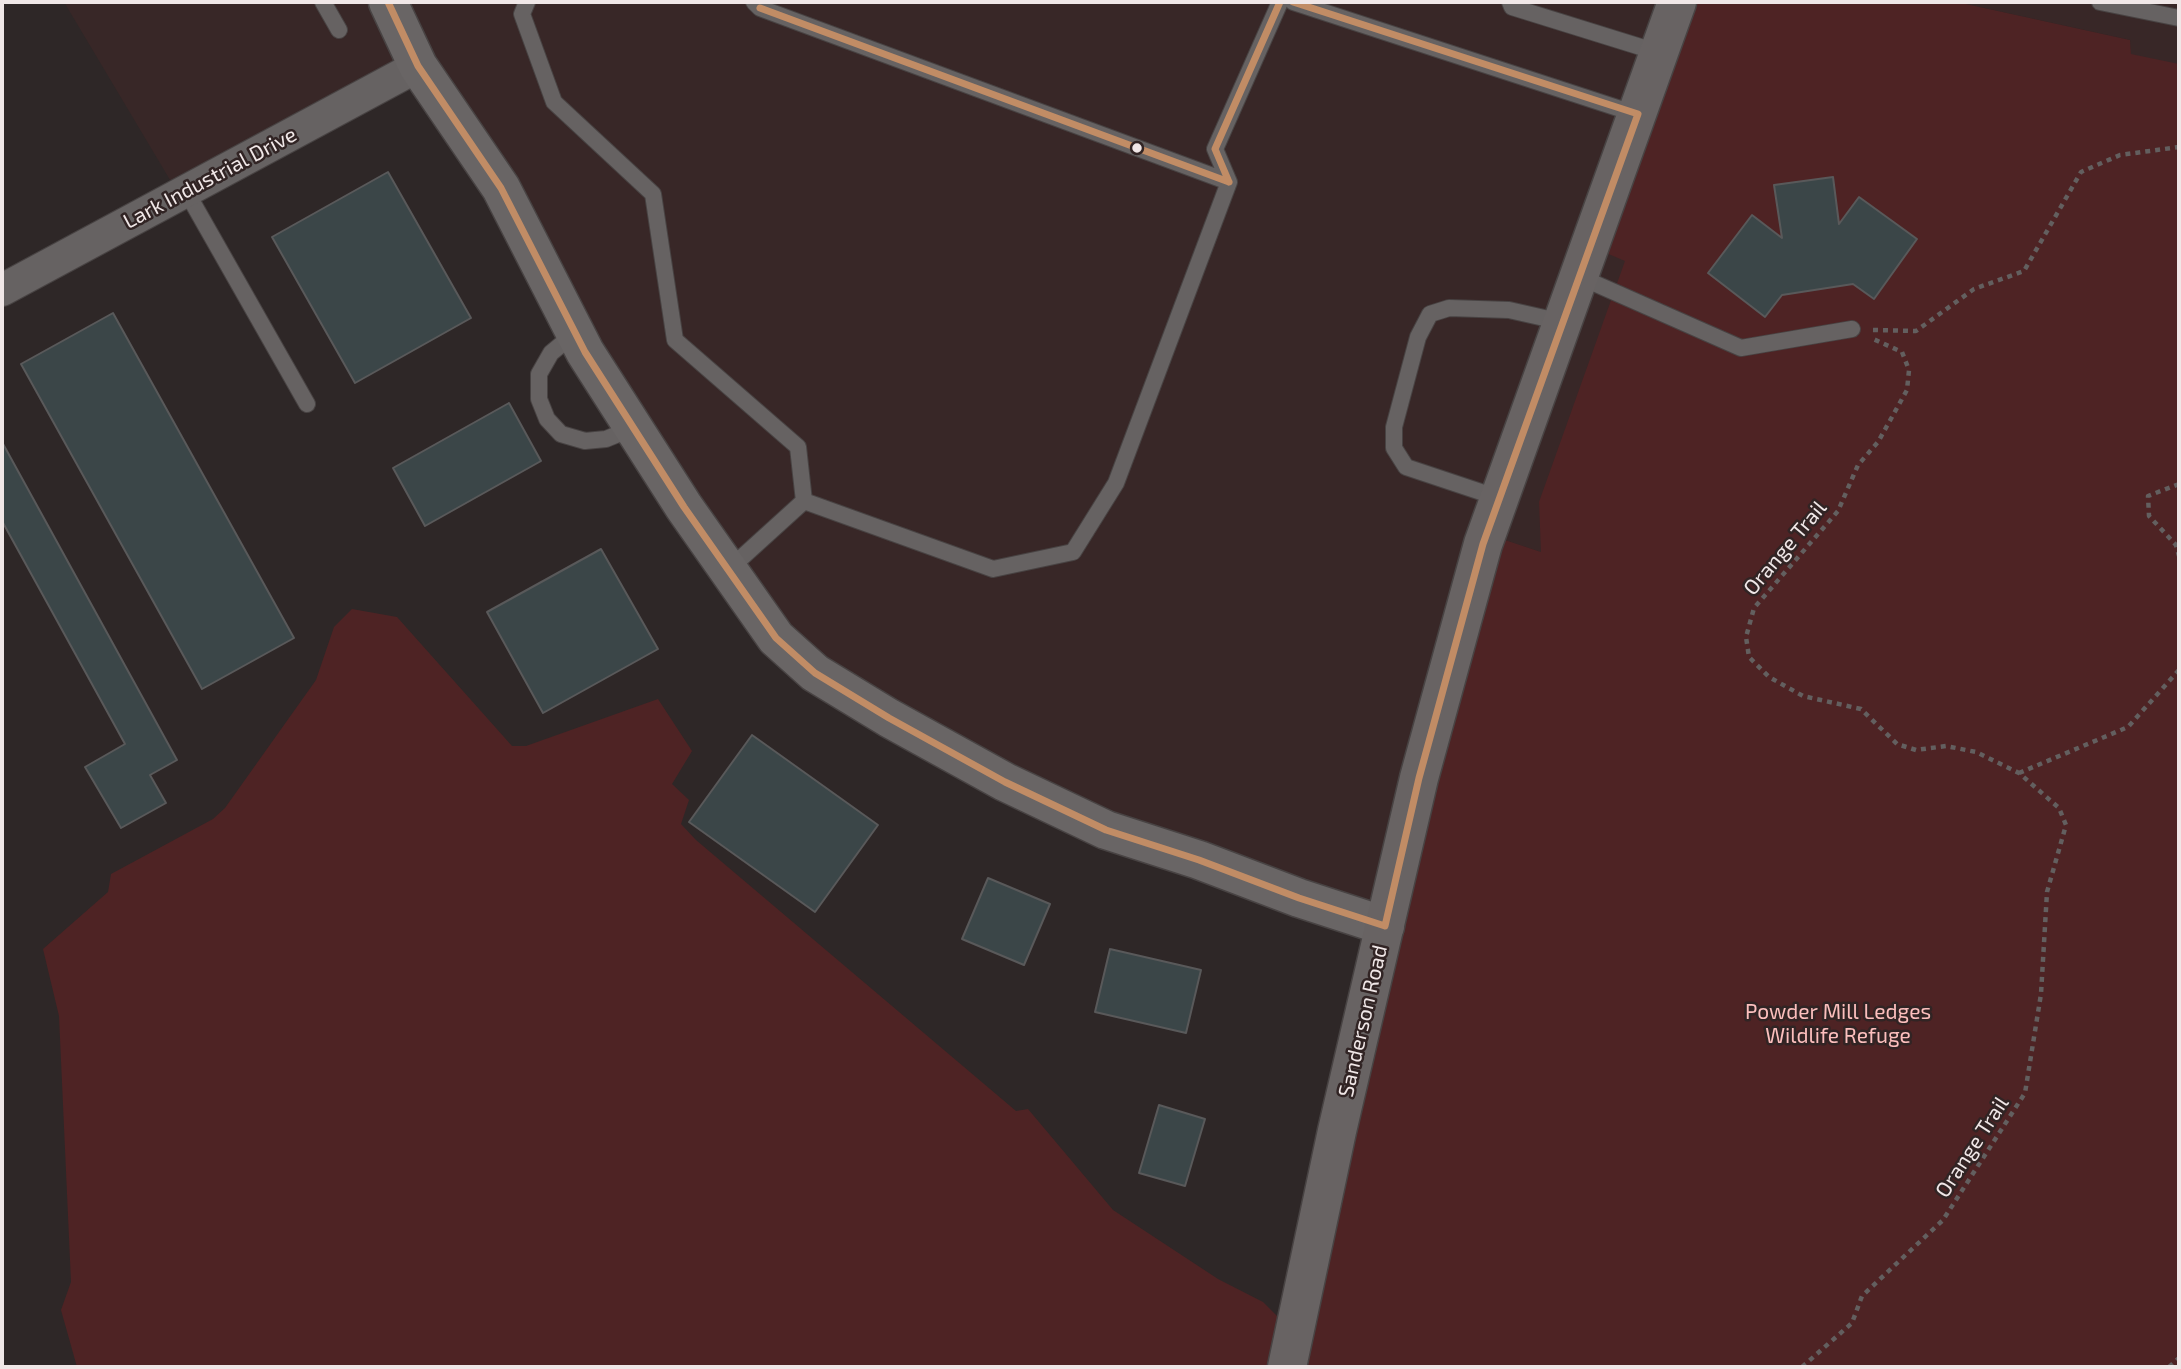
<!DOCTYPE html>
<style>
body{margin:0}
#map{position:relative;width:2181px;height:1369px;overflow:hidden;background:#2e2727;font-family:"Exo 2",sans-serif}
canvas{display:block}
.frame{position:absolute;inset:0;border:4px solid #f0e7e7;pointer-events:none}
</style>
<div id="map">
<canvas width="2181" height="1369"></canvas>
<div class="frame"></div>
</div>
<script>
const ctx = document.querySelector('canvas').getContext('2d');
ctx.lineJoin = 'round';
function paint(path, color) { ctx.fillStyle = color; ctx.fill(path, 'evenodd'); }
const shape = rows => new Path2D(rows.map(r => 'M' + r).join(''));
function trace(path, color, width, dash) { ctx.strokeStyle = color; ctx.lineWidth = width; ctx.lineCap = dash ? 'butt' : 'round'; ctx.setLineDash(dash || []); ctx.stroke(path); }
function write(font, color, halo, rows, align = 'center') {
  ctx.font = font + ' "Exo 2",sans-serif'; ctx.lineWidth = 5; ctx.setLineDash([]); ctx.textBaseline = 'middle'; ctx.strokeStyle = halo; ctx.fillStyle = color; for (const [text, x, y, turn = 0] of rows) {
    ctx.save(); ctx.translate(x, y); ctx.rotate((+turn || 0) * Math.PI / 180); ctx.textAlign = isNaN(turn) ? turn : align; if (halo) ctx.strokeText(text, 0, 0); ctx.fillText(text, 0, 0); ctx.restore();
  }
}
paint(shape([
 [64,2,1677,2,1646,269,1722,613,1490,535,1386,917,1111,829,780,635,422,66,176,190],
 [1957,2,2179,2,2179,73,2131,64,2130,40]
]), '#382727');
paint(shape([
 [1677,2,1957,2,2130,40,2131,54,2179,64,2179,1367,77,1367,61,1310,71,1282,59,1016,43,949,108,892,111,874,213,819,225,808,316,680,334,627,352,609,397,617,512,746,526,746,658,699,692,751,672,784,689,800,681,824,696,840,1016,1111,1028,1109,1113,1210,1218,1279,1263,1302,1293,1332,1490,535,1541,552,1539,502,1625,261,1592,247]
]), '#4e2324');
const building = shape([
 [388,172,471,318,355,383,272,237,388,172],
 [1833,177,1839,224,1859,197,1917,239,1874,299,1853,284,1782,295,1765,317,1708,273,1752,215,1782,238,1774,185,1833,177],
 [113,313,294,638,202,689,21,364,113,313],
 [509,403,541,461,425,526,393,468,509,403],
 [2,442,177,760,150,775,166,803,121,828,85,767,125,744,2,521,2,442],
 [601,549,658,649,543,713,487,612,601,549],
 [752,735,878,825,815,912,689,822,752,735],
 [988,878,1050,904,1024,965,962,939,988,878],
 [1110,949,1201,970,1186,1033,1095,1012,1110,949],
 [1159,1105,1205,1119,1185,1186,1139,1173,1159,1105]
]);
paint(building, '#3b4648');
trace(building, '#59595a', 2);
const lane = shape([
 [323,2,339,30],
 [527,2,522,14,554,102,653,194,675,340,798,447,804,501],
 [754,2,760,8,1229,182],
 [1293,2,1636,114],
 [1510,2,1512,7,1660,53],
 [2100,2,2179,18],
 [186,191,307,404],
 [1578,276,1741,348,1852,329],
 [575,333,551,353,539,374,539,399,547,419,561,434,585,441,606,439,633,428],
 [1499,498,1406,467,1394,448,1394,427,1418,337,1430,314,1449,308,1509,310,1562,322],
 [728,570,804,501,993,569,1073,552,1116,483,1229,182,1215,149,1280,2]
]);
const street = shape([
 [2,290,418,66]
]);
const secondary = shape([
 [388,2,418,66,501,188,585,352,684,507,776,638,815,673,889,718,1005,782,1106,830,1199,860,1299,898,1385,926]
]);
const primary = shape([
 [1287,1367,1337,1131,1419,778,1483,544,1677,2]
]);
trace(lane, '#484343', 18);
trace(street, '#484343', 34);
trace(secondary, '#484343', 41);
trace(primary, '#484343', 41);
trace(shape([
 [1873,330,1916,331,1974,289,2024,271,2081,172,2120,155,2179,147],
 [2179,484,2148,496,2149,516,2176,545,2179,556],
 [2019,773,2128,727,2179,670],
 [1802,1367,1852,1323,1862,1296,1943,1220,2025,1093,2041,994,2047,892,2066,825,2059,808,2019,773,1976,752,1946,746,1916,750,1897,744,1861,709,1803,696,1769,677,1749,657,1746,637,1754,608,1838,511,1858,465,1878,442,1907,390,1909,370,1902,352,1871,338],
 [2169,1367,2179,1358]
]), '#635f5f', 4.5, [5, 5]);
trace(lane, '#666262', 16);
trace(street, '#666262', 32);
trace(secondary, '#696565', 38);
trace(primary, '#686363', 38);
trace(shape([
 [388,2,418,66,501,188,585,352,684,507,776,638,815,673,889,718,1005,782,1106,830,1199,860,1299,898,1385,926],
 [1293,2,1638,114],
 [760,8,1229,182],
 [1229,182,1215,149,1280,2],
 [1385,926,1419,778,1483,544,1638,114]
]), '#c18c65', 7);
for (const [x, y, r, color] of [
 [1137,148,6,"#f0e7e7"]
]) { const dot = new Path2D(); dot.arc(x, y, r, 0, 2 * Math.PI); ctx.fillStyle = color; ctx.fill(dot); trace(dot, '#312424', 2.5); }
write('21px', '#f0e7e7', '#312424', [
 ["Lark Industrial Drive",210,178,-28],
 ["Orange Trail",1785,548,-50],
 ["Sanderson Road",1363,1021,-77],
 ["Orange Trail",1972,1147,-57]
]);
write('21px', '#fcbfbd', '#312424', [
 ["Powder Mill Ledges",1838,1012],
 ["Wildlife Refuge",1838,1036]
]);
</script>
